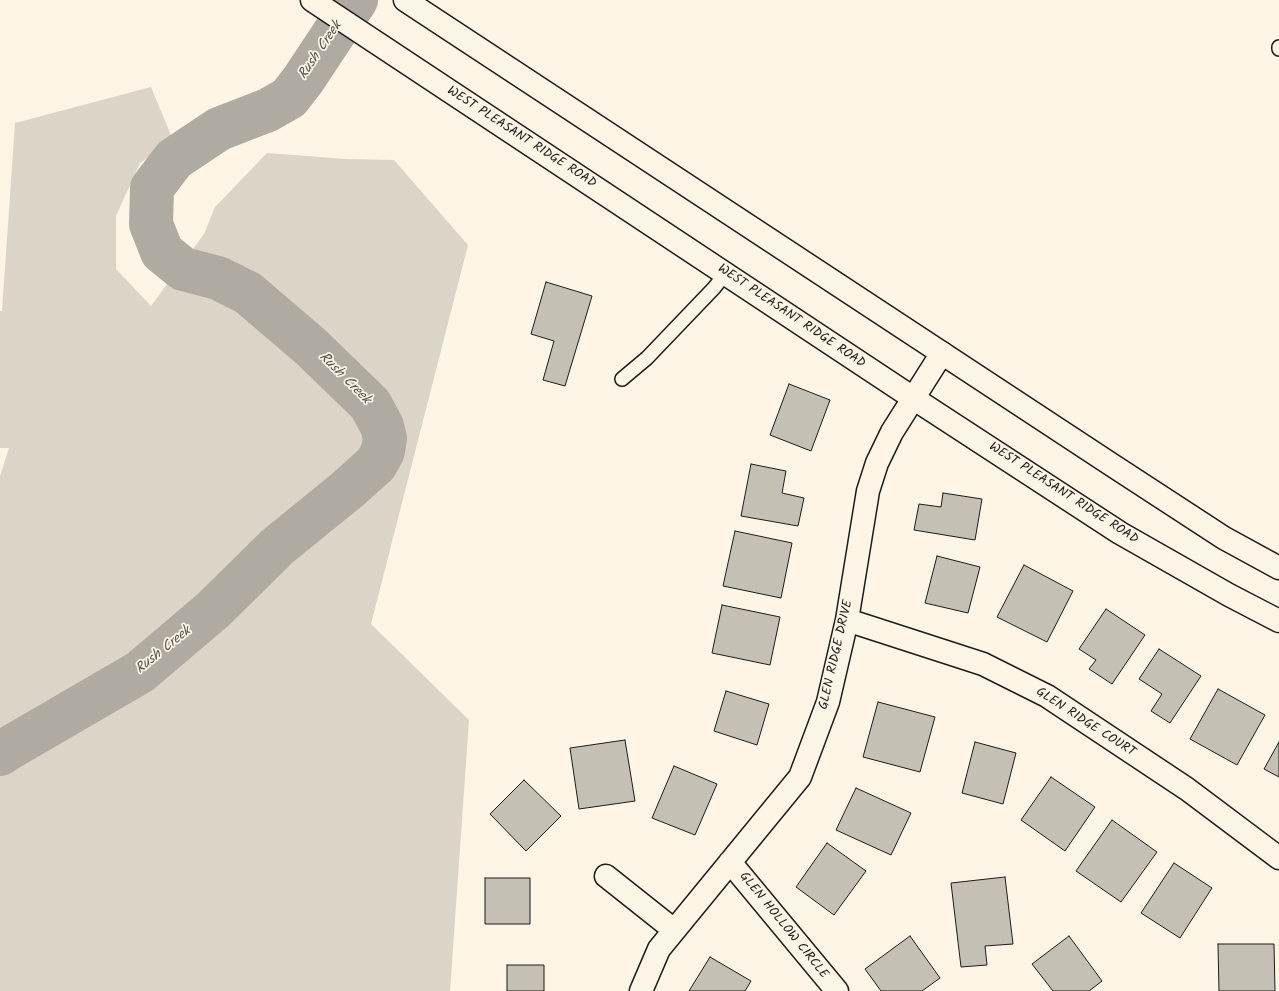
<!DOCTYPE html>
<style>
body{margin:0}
canvas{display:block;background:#fcf5e5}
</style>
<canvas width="1279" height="991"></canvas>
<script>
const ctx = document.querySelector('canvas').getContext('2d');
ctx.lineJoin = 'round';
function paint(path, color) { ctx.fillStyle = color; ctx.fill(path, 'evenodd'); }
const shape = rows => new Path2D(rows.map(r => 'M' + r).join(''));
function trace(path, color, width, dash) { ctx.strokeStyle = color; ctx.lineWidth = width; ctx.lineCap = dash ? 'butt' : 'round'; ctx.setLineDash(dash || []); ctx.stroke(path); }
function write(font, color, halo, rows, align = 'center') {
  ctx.font = font + ' Kalam,sans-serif'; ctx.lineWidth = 3.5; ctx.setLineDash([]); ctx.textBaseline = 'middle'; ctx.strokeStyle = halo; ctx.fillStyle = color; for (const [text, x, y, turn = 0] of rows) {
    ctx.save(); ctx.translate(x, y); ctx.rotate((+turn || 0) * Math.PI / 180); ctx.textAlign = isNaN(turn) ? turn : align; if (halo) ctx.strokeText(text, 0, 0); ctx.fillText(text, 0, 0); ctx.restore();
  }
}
paint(shape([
 [151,87,173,140,140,163,116,216,116,269,151,306,204,234,215,207,267,153,346,159,394,160,468,245,371,624,469,720,450,991,0,991,0,476,9,448,0,448,0,311,2,311,15,123]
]), '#dbd5c8');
trace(shape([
 [0,754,11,747,140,672,213,610,278,546,347,490,376,464,383,451,385,438,382,426,370,404,310,346,248,293,218,278,183,269,162,252,151,224,152,188,174,159,219,129,268,110,289,98,303,80,356,0]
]), '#b0aba1', 44);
const building = shape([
 [546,282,592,296,565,386,543,380,554,341,531,334,546,282],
 [789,384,830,400,811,451,770,435,789,384],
 [751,464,786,471,782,493,804,498,798,526,741,516,751,464],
 [943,493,982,499,975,540,914,530,919,504,941,507,943,493],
 [735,531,792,543,781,598,723,586,735,531],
 [937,556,980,567,968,613,925,603,937,556],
 [1024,565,1073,591,1047,642,997,617,1024,565],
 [722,605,780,617,770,665,712,653,722,605],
 [1106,609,1145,635,1112,684,1089,669,1096,660,1079,649,1106,609],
 [1159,649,1201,676,1170,723,1151,711,1162,694,1139,679,1159,649],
 [1218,689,1265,715,1237,765,1190,739,1218,689],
 [726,691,769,704,757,745,714,731,726,691],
 [878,702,935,717,920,772,863,757,878,702],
 [625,740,635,801,579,809,570,748,625,740],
 [975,742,1016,753,1003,804,962,793,975,742],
 [1279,742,1279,777,1264,769,1279,742],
 [674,766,717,784,695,835,652,818,674,766],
 [1051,777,1095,807,1065,851,1021,820,1051,777],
 [524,780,561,816,526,851,490,814,524,780],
 [856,788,911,813,891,855,836,830,856,788],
 [1112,820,1157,852,1121,902,1076,871,1112,820],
 [827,843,866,871,834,915,796,887,827,843],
 [1174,863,1212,888,1180,938,1141,913,1174,863],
 [1005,877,1013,944,985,946,987,965,961,967,951,883,1005,877],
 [485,878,530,878,530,924,485,924,485,878],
 [910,936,940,978,922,991,881,991,865,969,910,936],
 [1069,936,1102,981,1089,991,1053,991,1032,964,1069,936],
 [1218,944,1274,944,1275,991,1219,991,1218,944],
 [710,957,751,981,745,991,689,991,710,957],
 [507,965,544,965,544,991,507,991,507,965]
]);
paint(building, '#c4c0b3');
trace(building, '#1c1c1c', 1);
const lane = shape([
 [1279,47,1279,49],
 [622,379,647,358,714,288,726,273]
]);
const street = shape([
 [847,620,983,664,1047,696,1187,789,1279,858],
 [730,862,837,991],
 [606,876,674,930],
 [641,991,659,949,800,777,828,702,847,620,868,491,877,463,892,432,942,353]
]);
const secondary = shape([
 [312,0,913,398,1120,533,1229,595,1279,621],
 [405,0,1112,465,1224,538,1279,568]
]);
trace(lane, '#1c1c1c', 16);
trace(street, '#1c1c1c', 25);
trace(secondary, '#1c1c1c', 25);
trace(lane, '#fcf5e5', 13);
trace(street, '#fcf5e5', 22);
trace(secondary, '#fcf5e5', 22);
write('13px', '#1c1c1c', '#fcf5e5', [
 ["WEST PLEASANT RIDGE ROAD",521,138,33],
 ["WEST PLEASANT RIDGE ROAD",791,317,34],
 ["WEST PLEASANT RIDGE ROAD",1063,494,33],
 ["GLEN RIDGE DRIVE",837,655,-77],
 ["GLEN RIDGE COURT",1085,723,33],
 ["GLEN HOLLOW CIRCLE",783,926,51]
]);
write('italic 14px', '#575551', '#fcf5e5', [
 ["Rush Creek",321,51,-56],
 ["Rush Creek",344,379,45],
 ["Rush Creek",164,651,-39]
]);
</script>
